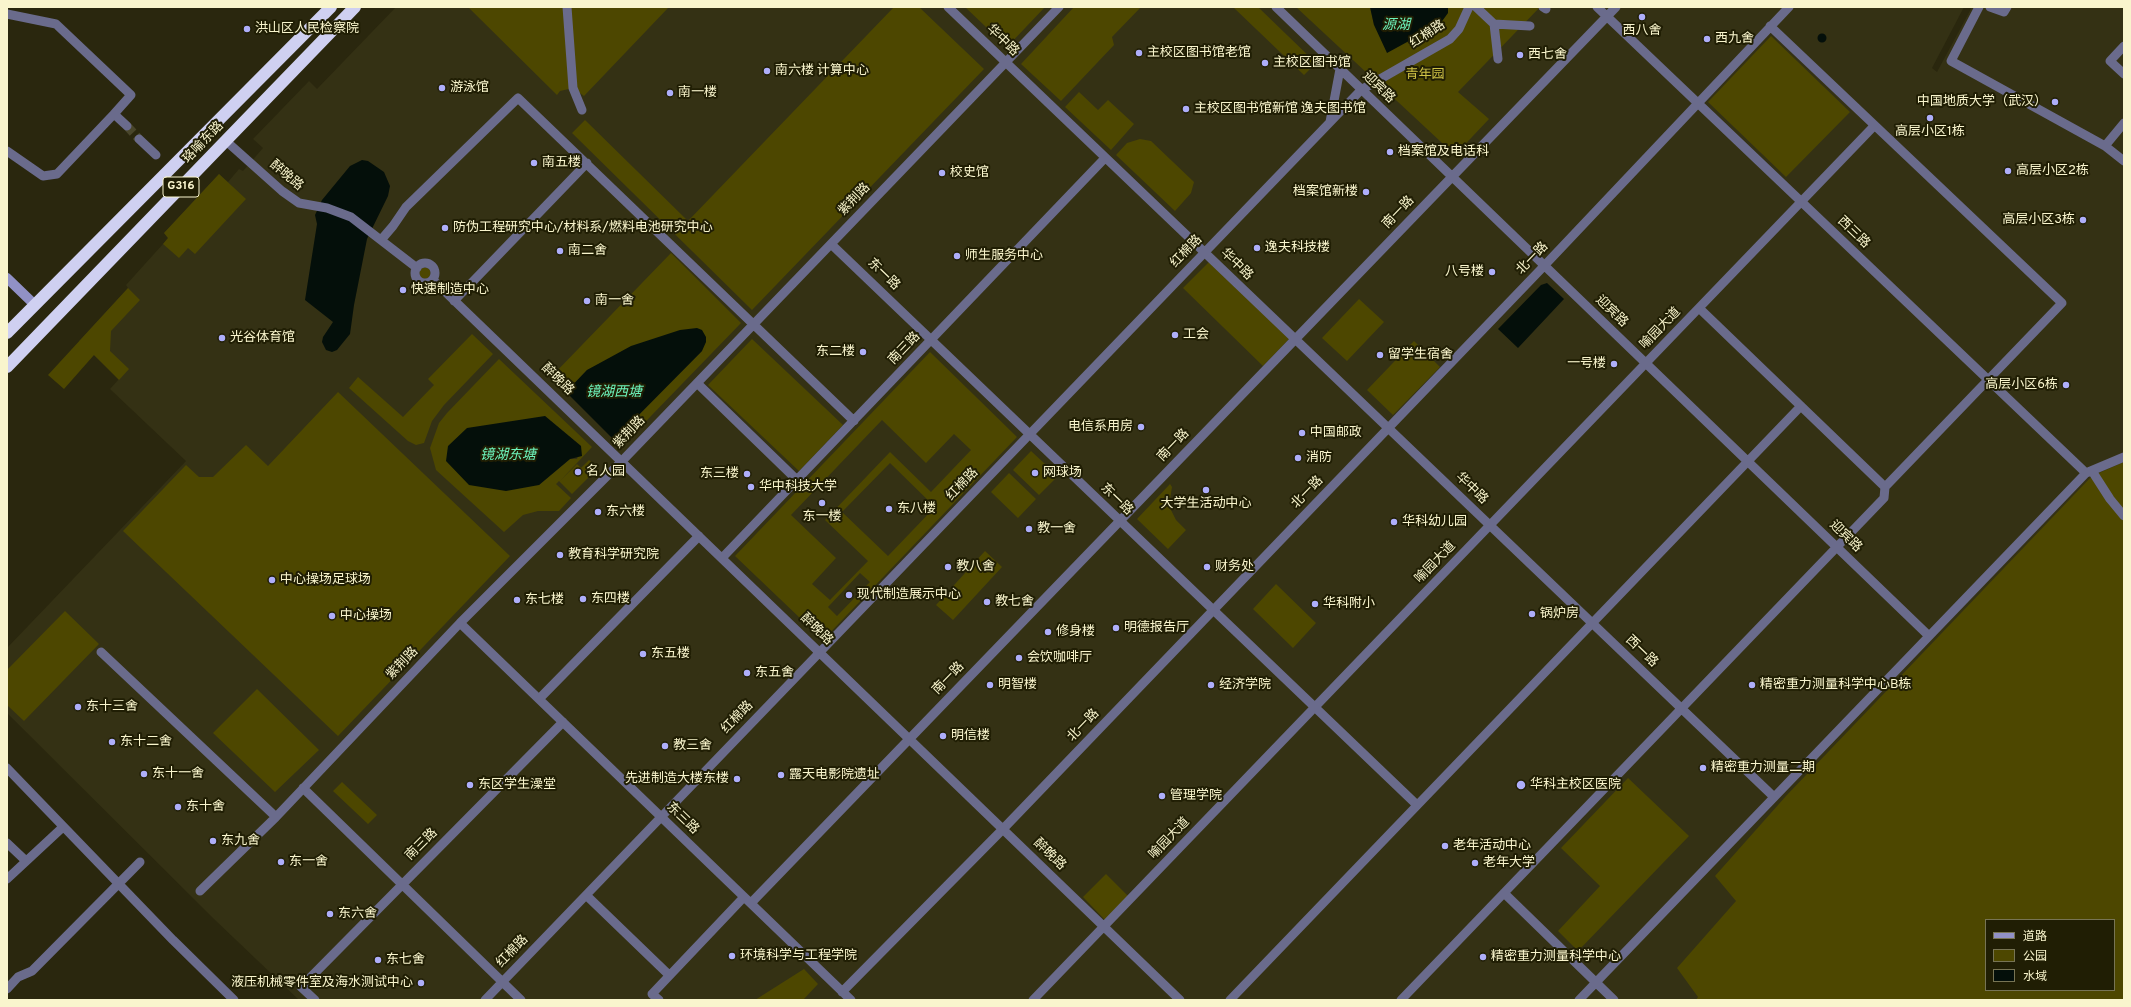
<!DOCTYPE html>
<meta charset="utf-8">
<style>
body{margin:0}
#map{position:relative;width:2131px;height:1007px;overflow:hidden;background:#2a270e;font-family:Overpass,"Noto Sans SC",sans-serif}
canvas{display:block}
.frame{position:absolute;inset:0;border:8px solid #f9f5cd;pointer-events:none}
.legend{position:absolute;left:1985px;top:919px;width:130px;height:72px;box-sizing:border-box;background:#201e04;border:1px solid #777454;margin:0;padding:5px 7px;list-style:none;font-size:12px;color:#f9f5cd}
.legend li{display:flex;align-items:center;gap:8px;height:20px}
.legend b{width:20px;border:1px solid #777454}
</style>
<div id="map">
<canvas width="2131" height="1007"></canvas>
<div class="frame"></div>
<ul class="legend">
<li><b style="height:5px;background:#9191c6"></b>道路</li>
<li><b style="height:11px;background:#4d4700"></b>公园</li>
<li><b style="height:11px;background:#040f0a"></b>水域</li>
</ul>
</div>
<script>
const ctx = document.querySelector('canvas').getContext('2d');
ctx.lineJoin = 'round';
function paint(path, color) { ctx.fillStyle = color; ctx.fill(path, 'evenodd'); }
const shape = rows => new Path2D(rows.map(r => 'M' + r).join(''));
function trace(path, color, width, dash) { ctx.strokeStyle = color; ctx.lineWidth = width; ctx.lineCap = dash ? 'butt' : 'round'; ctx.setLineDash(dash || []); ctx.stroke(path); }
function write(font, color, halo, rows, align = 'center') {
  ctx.font = font + ' Overpass,"Noto Sans SC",sans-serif'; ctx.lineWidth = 4; ctx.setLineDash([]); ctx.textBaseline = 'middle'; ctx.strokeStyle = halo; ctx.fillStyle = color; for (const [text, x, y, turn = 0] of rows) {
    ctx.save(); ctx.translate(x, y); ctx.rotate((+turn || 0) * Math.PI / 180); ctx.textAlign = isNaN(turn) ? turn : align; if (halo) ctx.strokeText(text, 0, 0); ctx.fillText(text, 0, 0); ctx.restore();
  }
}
paint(shape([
 [396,7,1964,7,1932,68,1937,72,1972,7,2124,7,2124,909,1986,920,1986,990,2017,1000,299,1000,214,919,7,713,7,648,186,461,110,389,119,379,79,341,128,288,126,285,163,244,168,238,164,233,219,174,228,182,239,169,243,171,263,148,253,139,309,81,317,89]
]), '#343114');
paint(shape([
 [468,7,667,7,668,8,584,96,573,88,560,91,557,95],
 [894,7,919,7,984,69,752,310,572,133,585,120,688,221],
 [965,7,1045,7,1007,47],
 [1074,7,1141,7,1112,37,1114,45,1061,101,1021,64],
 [1233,7,1258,7,1316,63,1304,75],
 [1296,7,1370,7,1374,25,1448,13,1448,7,1540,7,1458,92,1489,119,1455,155],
 [1771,36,1850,112,1786,177,1708,102],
 [1079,92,1098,110,1108,100,1134,124,1111,150,1065,107],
 [1140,139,1151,141,1194,182,1191,193,1175,211,1116,155,1127,143],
 [219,174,246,199,195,254,188,248,179,258,163,244,168,238,164,233],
 [671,253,741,323,621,447,614,440,702,351,604,362,587,370,566,392,551,377],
 [1209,262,1289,339,1263,366,1183,288],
 '419.5 273a5.5 5.5 0 1 1 11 0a5.5 5.5 0 1 1-11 0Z',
 [128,288,140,300,111,331,110,351,129,369,119,380,94,355,64,389,48,375],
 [1359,299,1384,322,1347,361,1322,338],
 [472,334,493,354,444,405,432,421,424,443,416,445,408,441,349,388,358,377,403,417,434,385,428,379],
 [752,339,843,425,799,471,708,385],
 [1414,341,1440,367,1393,415,1367,390],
 [930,352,1017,437,823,640,735,556],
 [882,420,926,463,954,434,971,450,931,492,890,452,825,520,868,561,830,600,812,584,836,558,791,515],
 [890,463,935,507,888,556,842,512],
 [860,573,870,582,837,616,828,607],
 [499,359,592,447,560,481,577,464,581,468,589,460,598,468,572,494,559,481,556,484,571,498,559,511,538,511,523,515,504,532,436,470,430,448,439,423,447,413],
 [545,416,581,446,577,459,570,459,539,485],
 [338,392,510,556,338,736,123,531,186,465,199,477,213,477,246,445,268,466],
 [1031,451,1058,476,1039,495,1013,470],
 [2124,462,2124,1000,1696,1000,1698,997,1677,968,1736,901,1715,876,1786,796,2092,476],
 [1986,920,2114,920,2114,990,1986,990],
 [1009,473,1036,499,1018,518,991,492],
 [1170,484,1172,487,1169,506,1176,520,1186,530,1168,549,1137,519],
 [985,551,1002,567,953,620,936,605],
 [1276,584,1316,623,1293,648,1253,609],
 [65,611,99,644,24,721,7,705,7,670],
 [257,689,319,750,275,792,213,733],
 [1628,778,1689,836,1578,951,1558,931,1600,886,1561,848],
 [342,782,377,815,368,824,333,791],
 [1106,874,1128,896,1105,920,1083,897],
 [804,969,818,984,803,1000,755,1000]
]), '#4d4700');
paint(shape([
 [1370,7,1448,7,1448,13,1440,24,1387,53,1374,25],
 '1817.5 38a4.5 4.5 0 1 1 9 0a4.5 4.5 0 1 1-9 0Z',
 [362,160,368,161,384,172,390,186,388,196,367,239,354,305,350,334,337,350,332,352,326,350,322,342,323,337,333,322,305,300,317,224,315,215,322,200,350,166],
 [1547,283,1564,299,1518,348,1498,329,1541,285],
 [697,328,702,330,706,337,706,342,702,351,614,440,566,392,587,370,631,346,680,330],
 [545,416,581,446,582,456,570,459,539,485,506,491,469,485,446,461,448,446,467,428]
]), '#040f0a');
trace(shape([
 [127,126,139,139]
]), '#49462b', 9, [9, 4.5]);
trace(shape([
 [567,7,573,88,582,110],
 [948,7,1774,797],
 [1276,7,1929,636],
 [1476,7,1494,24,1498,59],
 [1543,7,1546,9],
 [1597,7,2086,473,2124,457],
 [1979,7,1951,61,2105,146,2124,161],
 [1990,7,2004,12,2007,7],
 [7,14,56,24,131,95,114,114],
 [1494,24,1530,26],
 [2124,46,2110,61,2124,74],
 [1330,122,1340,69],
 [139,139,156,155],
 [226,141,282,191,299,203,327,208,351,217,417,268],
 [2105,146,2124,123],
 [7,151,43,176,57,174,114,114,127,126],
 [381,240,393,226,406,207,518,98,854,421],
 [831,244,1417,805],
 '415 273a10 10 0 1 1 20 0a10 10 0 1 1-20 0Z',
 [433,280,1180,1000],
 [454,301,587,163],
 [1699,308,1885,487],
 [697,383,797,480],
 [2092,471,2110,499,2124,516],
 [722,558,1105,158],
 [460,623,851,1000],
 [101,652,276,817],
 [539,699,699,536],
 [7,768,173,940,234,1000],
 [303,788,521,1000],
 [7,843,26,861],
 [7,879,63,827],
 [200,891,276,817,460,623,622,461,1059,7],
 [1504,893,1614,1000],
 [586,895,669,975],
 [751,903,1616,7],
 [7,989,18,977,32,971,140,862],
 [842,992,1003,829,1544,266,1789,7],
 [315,1000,301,987,563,722],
 [485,1000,1361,90,1450,39,1459,29,1469,7],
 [659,1000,652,994,744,897],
 [1033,1000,1874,126],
 [1230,1000,1801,406],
 [1401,1000,1884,498,1885,487,2062,303,1770,26],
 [1579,1000,2086,473]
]), '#6a6b8c', 9);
trace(shape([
 [7,278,35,305]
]), '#9191c6', 10);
trace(shape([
 [7,333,331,7],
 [7,367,355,7]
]), '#cfd0f1', 12);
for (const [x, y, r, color] of [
 [1642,17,4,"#aeaefa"],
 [247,29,4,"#aeaefa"],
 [1707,39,4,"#aeaefa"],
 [1139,53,4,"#aeaefa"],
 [1520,55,4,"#aeaefa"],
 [1265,63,4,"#aeaefa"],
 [767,71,4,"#aeaefa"],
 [442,88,4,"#aeaefa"],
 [670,93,4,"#aeaefa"],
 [2055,102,4,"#aeaefa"],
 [1186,109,4,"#aeaefa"],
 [1930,118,4,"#aeaefa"],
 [1390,152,4,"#aeaefa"],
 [534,163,4,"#aeaefa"],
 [2008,171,4,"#aeaefa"],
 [942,173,4,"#aeaefa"],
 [1366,192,4,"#aeaefa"],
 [2083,220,4,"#aeaefa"],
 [445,228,4,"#aeaefa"],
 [1257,248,4,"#aeaefa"],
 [560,251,4,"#aeaefa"],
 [957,256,4,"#aeaefa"],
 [1492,272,4,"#aeaefa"],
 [403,290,4,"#aeaefa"],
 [587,301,4,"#aeaefa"],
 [1175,335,4,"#aeaefa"],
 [222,338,4,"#aeaefa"],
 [863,352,4,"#aeaefa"],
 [1380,355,4,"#aeaefa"],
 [1614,364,4,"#aeaefa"],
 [2066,385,4,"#aeaefa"],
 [1141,427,4,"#aeaefa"],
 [1302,433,4,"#aeaefa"],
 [1298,458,4,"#aeaefa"],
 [578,472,4,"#aeaefa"],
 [1035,473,4,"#aeaefa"],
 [747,474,4,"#aeaefa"],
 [751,487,4,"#aeaefa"],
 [1206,490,4,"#aeaefa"],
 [822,503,4,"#aeaefa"],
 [889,509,4,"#aeaefa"],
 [598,512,4,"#aeaefa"],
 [1394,522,4,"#aeaefa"],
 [1029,529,4,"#aeaefa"],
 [560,555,4,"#aeaefa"],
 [948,567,4,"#aeaefa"],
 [1207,567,4,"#aeaefa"],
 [272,580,4,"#aeaefa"],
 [849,595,4,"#aeaefa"],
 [583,599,4,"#aeaefa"],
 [517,600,4,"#aeaefa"],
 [987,602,4,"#aeaefa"],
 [1315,604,4,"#aeaefa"],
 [1532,614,4,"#aeaefa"],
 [332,616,4,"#aeaefa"],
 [1116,628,4,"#aeaefa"],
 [1048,632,4,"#aeaefa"],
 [643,654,4,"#aeaefa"],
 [1019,658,4,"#aeaefa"],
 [747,673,4,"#aeaefa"],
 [990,685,4,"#aeaefa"],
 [1211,685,4,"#aeaefa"],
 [1752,685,4,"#aeaefa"],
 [78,707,4,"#aeaefa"],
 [943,736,4,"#aeaefa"],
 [112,742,4,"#aeaefa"],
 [665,746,4,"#aeaefa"],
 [1703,768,4,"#aeaefa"],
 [144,774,4,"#aeaefa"],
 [781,775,4,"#aeaefa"],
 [737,779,4,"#aeaefa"],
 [470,785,4,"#aeaefa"],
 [1521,785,5,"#aeaefa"],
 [1162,796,4,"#aeaefa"],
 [178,807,4,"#aeaefa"],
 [213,841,4,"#aeaefa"],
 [1445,846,4,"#aeaefa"],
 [281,862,4,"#aeaefa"],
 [1475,863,4,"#aeaefa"],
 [330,914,4,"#aeaefa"],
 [732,956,4,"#aeaefa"],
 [1483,957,4,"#aeaefa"],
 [378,960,4,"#aeaefa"],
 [421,983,4,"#aeaefa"]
]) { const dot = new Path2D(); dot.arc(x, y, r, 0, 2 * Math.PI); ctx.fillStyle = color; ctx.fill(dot); trace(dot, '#201e04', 1.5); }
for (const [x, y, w] of [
 [181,187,36]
]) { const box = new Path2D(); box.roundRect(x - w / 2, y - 10, w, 20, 3); ctx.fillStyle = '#201e04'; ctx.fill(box); trace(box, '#f9f5cd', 1); }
write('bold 12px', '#f9f5cd', null, [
 ["G316",181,187]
]);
write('13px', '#f9f5cd', '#201e04', [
 ["洪山区人民检察院",255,29],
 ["西八舍",1642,31,"center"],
 ["西九舍",1715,39],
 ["主校区图书馆老馆",1147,53],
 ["西七舍",1528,55],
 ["主校区图书馆",1273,63],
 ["南六楼 计算中心",775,71],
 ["游泳馆",450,88],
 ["南一楼",678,93],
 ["中国地质大学（武汉）",2047,102,"right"],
 ["主校区图书馆新馆 逸夫图书馆",1194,109],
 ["高层小区1栋",1930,132,"center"],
 ["档案馆及电话科",1398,152],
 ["南五楼",542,163],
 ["高层小区2栋",2016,171],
 ["校史馆",950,173],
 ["档案馆新楼",1358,192,"right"],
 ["高层小区3栋",2075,220,"right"],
 ["防伪工程研究中心/材料系/燃料电池研究中心",453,228],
 ["逸夫科技楼",1265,248],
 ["南二舍",568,251],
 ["师生服务中心",965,256],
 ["八号楼",1484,272,"right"],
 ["快速制造中心",411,290],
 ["南一舍",595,301],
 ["工会",1183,335],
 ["光谷体育馆",230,338],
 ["东二楼",855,352,"right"],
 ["留学生宿舍",1388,355],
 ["一号楼",1606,364,"right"],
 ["高层小区6栋",2058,385,"right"],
 ["电信系用房",1133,427,"right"],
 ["中国邮政",1310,433],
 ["消防",1306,458],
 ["名人园",586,472],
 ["网球场",1043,473],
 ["东三楼",739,474,"right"],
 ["华中科技大学",759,487],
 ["大学生活动中心",1206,504,"center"],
 ["东八楼",897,509],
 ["东六楼",606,512],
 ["东一楼",822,517,"center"],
 ["华科幼儿园",1402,522],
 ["教一舍",1037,529],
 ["教育科学研究院",568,555],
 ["教八舍",956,567],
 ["财务处",1215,567],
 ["中心操场足球场",280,580],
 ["现代制造展示中心",857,595],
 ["东四楼",591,599],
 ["东七楼",525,600],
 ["教七舍",995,602],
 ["华科附小",1323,604],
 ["锅炉房",1540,614],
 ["中心操场",340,616],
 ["明德报告厅",1124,628],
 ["修身楼",1056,632],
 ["东五楼",651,654],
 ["会饮咖啡厅",1027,658],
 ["东五舍",755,673],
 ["明智楼",998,685],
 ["经济学院",1219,685],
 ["精密重力测量科学中心B栋",1760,685],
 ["东十三舍",86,707],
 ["明信楼",951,736],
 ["东十二舍",120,742],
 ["教三舍",673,746],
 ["精密重力测量二期",1711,768],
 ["东十一舍",152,774],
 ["露天电影院遗址",789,775],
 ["先进制造大楼东楼",729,779,"right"],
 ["东区学生澡堂",478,785],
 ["华科主校区医院",1530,785],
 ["管理学院",1170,796],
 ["东十舍",186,807],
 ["东九舍",221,841],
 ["老年活动中心",1453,846],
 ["东一舍",289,862],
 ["老年大学",1483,863],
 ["东六舍",338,914],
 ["环境科学与工程学院",740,956],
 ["精密重力测量科学中心",1491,957],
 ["东七舍",386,960],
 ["液压机械零件室及海水测试中心",413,983,"right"]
], 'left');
write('13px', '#f9f5cd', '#201e04', [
 ["红棉路",1428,35,-33],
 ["华中路",1002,41,44],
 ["迎宾路",1378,88,44],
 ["珞喻东路",204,143,-46],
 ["醉晚路",286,176,40],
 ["紫荆路",855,200,-46],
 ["南一路",1399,213,-46],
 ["西三路",1853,233,44],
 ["红棉路",1187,252,-46],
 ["北一路",1533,259,-46],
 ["华中路",1236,265,44],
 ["东一路",883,275,44],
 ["迎宾路",1611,312,44],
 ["喻园大道",1661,329,-46],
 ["南三路",905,349,-46],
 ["醉晚路",557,380,44],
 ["紫荆路",630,433,-46],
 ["南一路",1174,446,-46],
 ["红棉路",963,485,-46],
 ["华中路",1471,489,44],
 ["北一路",1308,493,-46],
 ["东一路",1116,500,44],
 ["迎宾路",1845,537,44],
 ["喻园大道",1436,563,-46],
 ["醉晚路",816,630,44],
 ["西一路",1641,652,44],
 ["紫荆路",403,664,-46],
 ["南一路",949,679,-46],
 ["红棉路",738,718,-46],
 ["北一路",1084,726,-46],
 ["东三路",682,819,44],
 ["喻园大道",1170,839,-46],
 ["南三路",422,845,-45],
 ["醉晚路",1049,855,44],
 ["红棉路",513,952,-46]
]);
write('13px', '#d0c346', '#201e04', [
 ["青年园",1425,75]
]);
write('italic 14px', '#6df4bc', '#201e04', [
 ["源湖",1396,26],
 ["镜湖西塘",614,393],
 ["镜湖东塘",508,456]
]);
</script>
